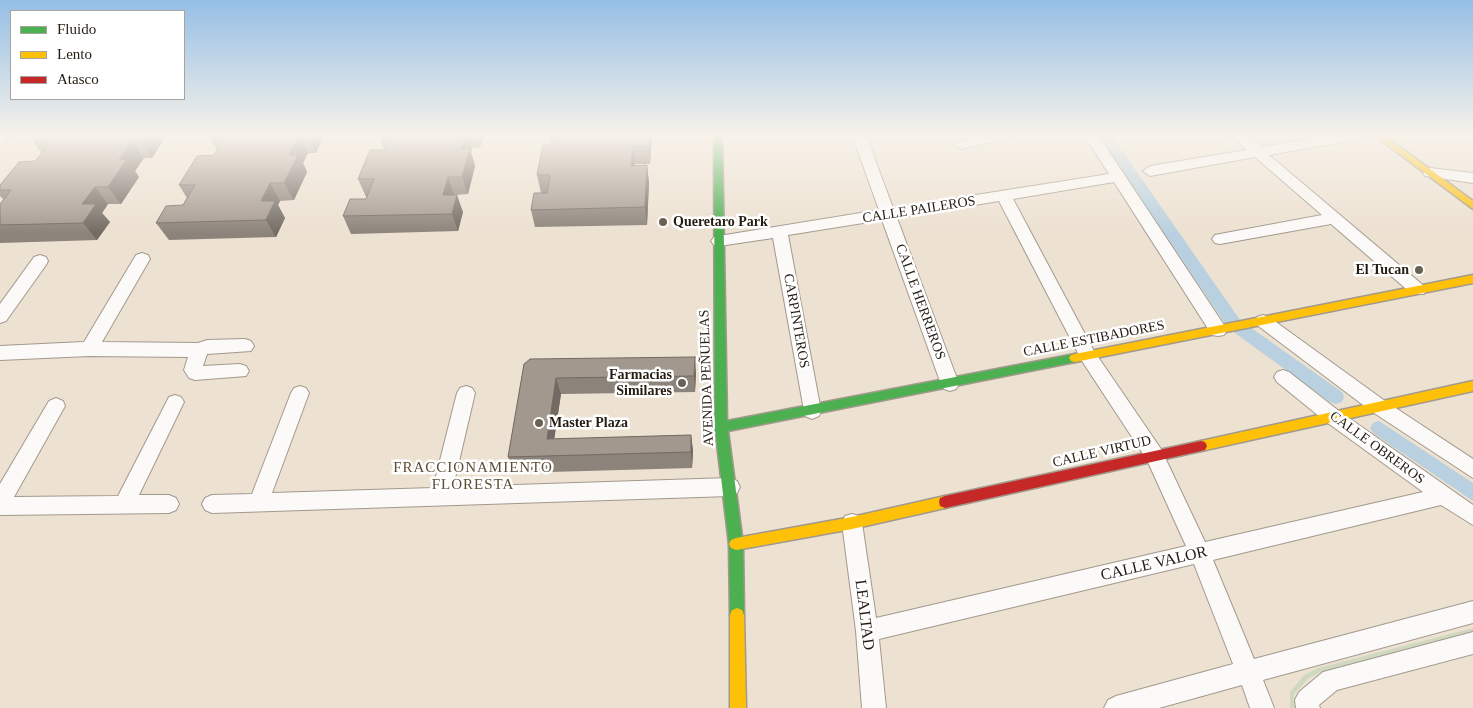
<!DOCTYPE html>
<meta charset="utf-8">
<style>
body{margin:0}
#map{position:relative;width:1473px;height:708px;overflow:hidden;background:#ede1d1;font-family:Georgia,serif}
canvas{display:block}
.legend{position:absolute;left:10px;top:10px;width:175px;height:90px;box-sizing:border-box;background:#fff;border:1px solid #a7a4a0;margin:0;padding:6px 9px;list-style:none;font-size:15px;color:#241c12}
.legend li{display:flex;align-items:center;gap:10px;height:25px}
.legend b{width:25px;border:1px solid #a7a4a0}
</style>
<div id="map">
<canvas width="1473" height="708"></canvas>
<ul class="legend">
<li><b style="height:6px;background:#4caf50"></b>Fluido</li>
<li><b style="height:6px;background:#ffc107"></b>Lento</li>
<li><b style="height:6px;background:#c62828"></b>Atasco</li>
</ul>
</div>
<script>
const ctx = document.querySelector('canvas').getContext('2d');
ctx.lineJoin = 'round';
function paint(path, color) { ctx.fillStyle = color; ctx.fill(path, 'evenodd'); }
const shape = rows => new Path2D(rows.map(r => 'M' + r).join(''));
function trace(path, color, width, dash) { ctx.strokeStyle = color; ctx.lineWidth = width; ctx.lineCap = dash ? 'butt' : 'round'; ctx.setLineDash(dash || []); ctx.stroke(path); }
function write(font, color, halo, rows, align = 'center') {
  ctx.font = font + ' Georgia,serif'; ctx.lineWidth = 5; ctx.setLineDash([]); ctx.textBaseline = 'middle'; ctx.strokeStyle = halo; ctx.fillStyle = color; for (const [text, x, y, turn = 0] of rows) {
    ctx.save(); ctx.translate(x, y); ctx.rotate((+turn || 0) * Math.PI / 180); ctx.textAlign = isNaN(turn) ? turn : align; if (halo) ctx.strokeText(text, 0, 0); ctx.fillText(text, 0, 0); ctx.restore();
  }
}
paint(shape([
 [1473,628,1473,633,1321,672,1309,678,1294,694,1295,708,1290,708,1290,692,1304,675,1318,668]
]), '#d0d9c0');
paint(shape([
 [1098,135,1111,135,1240,320,1342,392,1344,397,1342,402,1336,404,1330,402,1228,328,1098,135],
 [1379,421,1473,483,1473,501,1373,433,1370,428,1373,423,1379,421]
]), '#b8d0e0');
const street = shape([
 [0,135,10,135,5,143,0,144,0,135],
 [852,135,866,135,893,208,1109,174,1084,135,1098,135,1224,325,1227,330,1224,335,1218,336,1212,335,1114,182,1013,199,1094,351,1161,449,1205,542,1423,492,1325,421,1277,382,1274,377,1277,372,1283,370,1289,372,1339,411,1473,505,1473,525,1441,505,1213,560,1254,659,1473,601,1473,623,1263,680,1274,708,1250,708,1242,685,1159,708,1104,708,1108,700,1116,696,1233,664,1194,564,879,639,886,708,862,708,856,631,842,523,845,516,852,514,859,516,862,523,876,618,1186,546,1147,460,1082,361,999,201,897,218,959,384,956,389,950,391,944,389,941,384,882,220,788,235,821,411,819,416,812,419,805,416,773,238,719,246,714,245,711,241,714,237,719,236,879,210,852,135],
 [987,135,1014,135,1012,138,961,149,954,145,956,142,987,135],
 [1231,135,1247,135,1261,147,1332,135,1365,135,1358,139,1269,155,1424,286,1426,290,1424,294,1412,294,1331,224,1220,244,1215,243,1212,239,1215,235,1220,234,1322,215,1255,157,1150,176,1143,171,1150,166,1247,150,1231,135],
 [1430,168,1473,173,1473,183,1425,176,1423,173,1425,170,1430,168],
 [142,253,148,255,150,259,102,342,198,343,207,340,245,339,251,341,254,346,251,351,207,354,203,366,240,364,246,366,249,371,246,376,195,380,189,378,184,370,188,357,89,356,0,360,0,346,84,342,136,255,142,253],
 [40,255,46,257,48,261,46,265,6,321,0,323,0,304,34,257,40,255],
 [1263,315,1269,317,1385,401,1473,459,1473,478,1371,411,1257,325,1255,321,1257,317,1263,315],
 [300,386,306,388,309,393,272,493,433,488,457,393,460,388,466,386,472,388,475,393,453,487,730,478,737,481,740,487,737,493,730,496,212,513,205,510,202,504,205,498,212,495,252,494,291,393,294,388,300,386],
 [175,395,181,397,184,402,139,495,169,495,176,498,179,504,176,510,169,513,0,515,0,484,49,401,56,398,63,401,65,406,14,497,118,496,169,397,175,395],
 [1473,632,1473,654,1337,690,1319,705,1320,708,1296,708,1295,700,1299,692,1323,672,1473,632]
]);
const fast = shape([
 [714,135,722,135,727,421,1075,354,1079,355,1081,358,1079,361,1075,362,728,431,743,544,744,615,742,620,737,622,732,620,730,615,729,544,715,427,714,135]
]);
const slow = shape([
 [1374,135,1384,135,1473,201,1473,209,1374,135],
 [1473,275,1473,283,1075,362,1071,361,1069,358,1071,355,1075,354,1473,275],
 [1473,381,1473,391,1201,451,1197,450,1195,446,1197,442,1201,441,1473,381],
 [945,496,950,498,951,502,950,506,945,508,852,529,736,550,731,548,729,544,731,540,736,538,852,517,945,496],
 [737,608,742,610,744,615,746,708,730,708,730,615,732,610,737,608]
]);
const jam = shape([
 [1201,441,1205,442,1207,446,1205,450,1201,451,945,508,940,506,939,502,940,498,945,496,1201,441]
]);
trace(street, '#a2998d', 2);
trace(fast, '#a2998d', 3);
trace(slow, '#a2998d', 3);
trace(jam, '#a2998d', 3);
paint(street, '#fcfaf8');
paint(fast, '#4caf50');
paint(slow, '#ffc107');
paint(jam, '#c62828');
paint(shape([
 [167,135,152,158,144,158,135,171,139,177,121,204,108,204,102,213,110,222,97,240,0,243,0,204,4,200,0,196,0,185,35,161,42,153,34,143],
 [324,135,316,153,308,153,303,163,307,172,294,200,280,201,278,205,285,218,276,237,169,240,156,223,183,205,187,198,179,185,214,155,217,150,209,137],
 [379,135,484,135,480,147,472,148,471,152,475,166,468,194,454,195,463,212,458,231,351,234,343,216,366,199,367,197,366,197,358,179,386,150,386,149,384,149],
 [549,135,652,135,650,164,635,164,634,166,647,165,649,183,647,225,535,227,531,210,541,193,537,175,555,145,555,143,550,143],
 [524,364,696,373,695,392,561,394,554,439,691,435,693,451,692,468,514,473,508,457]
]), '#8c837a');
paint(shape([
 [144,135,167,135,152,158,140,141],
 [299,135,308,153,303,163,307,172,294,200,284,183,289,155],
 [308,135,324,135,316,153],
 [465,135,468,135,472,148,471,152,475,166,468,194,462,177,461,149],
 [477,135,484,135,480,147],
 [649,135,652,135,652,136,650,164,649,146],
 [132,141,144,158,135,171,139,177,121,204,108,187,119,160],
 [633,147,635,164,633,183,631,166],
 [647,165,649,183,647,225,645,207],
 [448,177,454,195,443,195],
 [270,183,280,201,278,205,285,218,276,237,266,220,261,201],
 [95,187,108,204,102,213,110,222,97,240,83,223,82,204],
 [457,195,463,212,458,231,452,214],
 [695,357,696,373,695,392,694,376],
 [556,378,561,394,552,454,547,439],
 [691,435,693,451,692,468,691,452]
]), '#726a63');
const building = shape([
 [41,135,144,135,140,141,132,141,119,160,127,159,108,187,95,187,82,204,96,204,83,223,0,225,0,204,11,190,0,190,0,185,19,162,35,161,50,143,34,143,41,135],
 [209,135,308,135,299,135,289,155,298,155,284,183,270,183,261,201,275,201,266,220,156,223,166,206,183,205,195,185,179,185,197,156,214,155,225,136,209,137,209,135],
 [391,135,465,135,461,149,470,149,462,177,448,177,443,195,457,195,452,214,343,216,350,199,366,199,374,179,358,179,370,150,386,150,391,135],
 [556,135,649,135,649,146,633,147,631,166,647,165,645,207,531,210,534,193,547,193,550,175,537,175,543,145,555,145,556,135],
 [695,357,694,376,556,378,547,439,691,435,691,452,508,457,524,364,530,359,695,357]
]);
paint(building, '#a3988e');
trace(building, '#726a63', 1);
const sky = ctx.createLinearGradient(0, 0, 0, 234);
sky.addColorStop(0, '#95bfe5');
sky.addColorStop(0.58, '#f7f2ea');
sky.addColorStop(1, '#f7f2ea00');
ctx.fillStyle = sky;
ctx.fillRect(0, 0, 1473, 234);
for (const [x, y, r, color] of [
 [663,222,5,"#6a6155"],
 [1419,270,5,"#6a6155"],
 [682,383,5,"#6a6155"],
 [539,423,5,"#6a6155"]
]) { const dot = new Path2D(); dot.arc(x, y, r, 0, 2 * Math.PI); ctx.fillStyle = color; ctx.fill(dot); trace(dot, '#fff', 2); }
write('14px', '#241c12', '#fff', [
 ["CALLE PAILEROS",919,210,-9],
 ["CALLE HERREROS",920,302,70],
 ["CARPINTEROS",796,321,80],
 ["CALLE ESTIBADORES",1094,339,-11],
 ["AVENIDA PEÑUELAS",707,378,-92],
 ["CALLE OBREROS",1377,448,36],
 ["CALLE VIRTUD",1102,452,-13]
]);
write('bold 14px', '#241c12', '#fff', [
 ["Queretaro Park",673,222],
 ["El Tucan",1409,270,"right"],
 ["Farmacias",672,375,"right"],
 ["Similares",672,391,"right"],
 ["Master Plaza",549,423]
], 'left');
ctx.letterSpacing = '1px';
write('15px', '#5e4c34', '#fff', [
 ["FRACCIONAMIENTO",473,468],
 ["FLORESTA",473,485]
]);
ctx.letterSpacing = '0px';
write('16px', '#241c12', '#fff', [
 ["CALLE VALOR",1154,564,-13],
 ["LEALTAD",864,615,83]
]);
</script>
